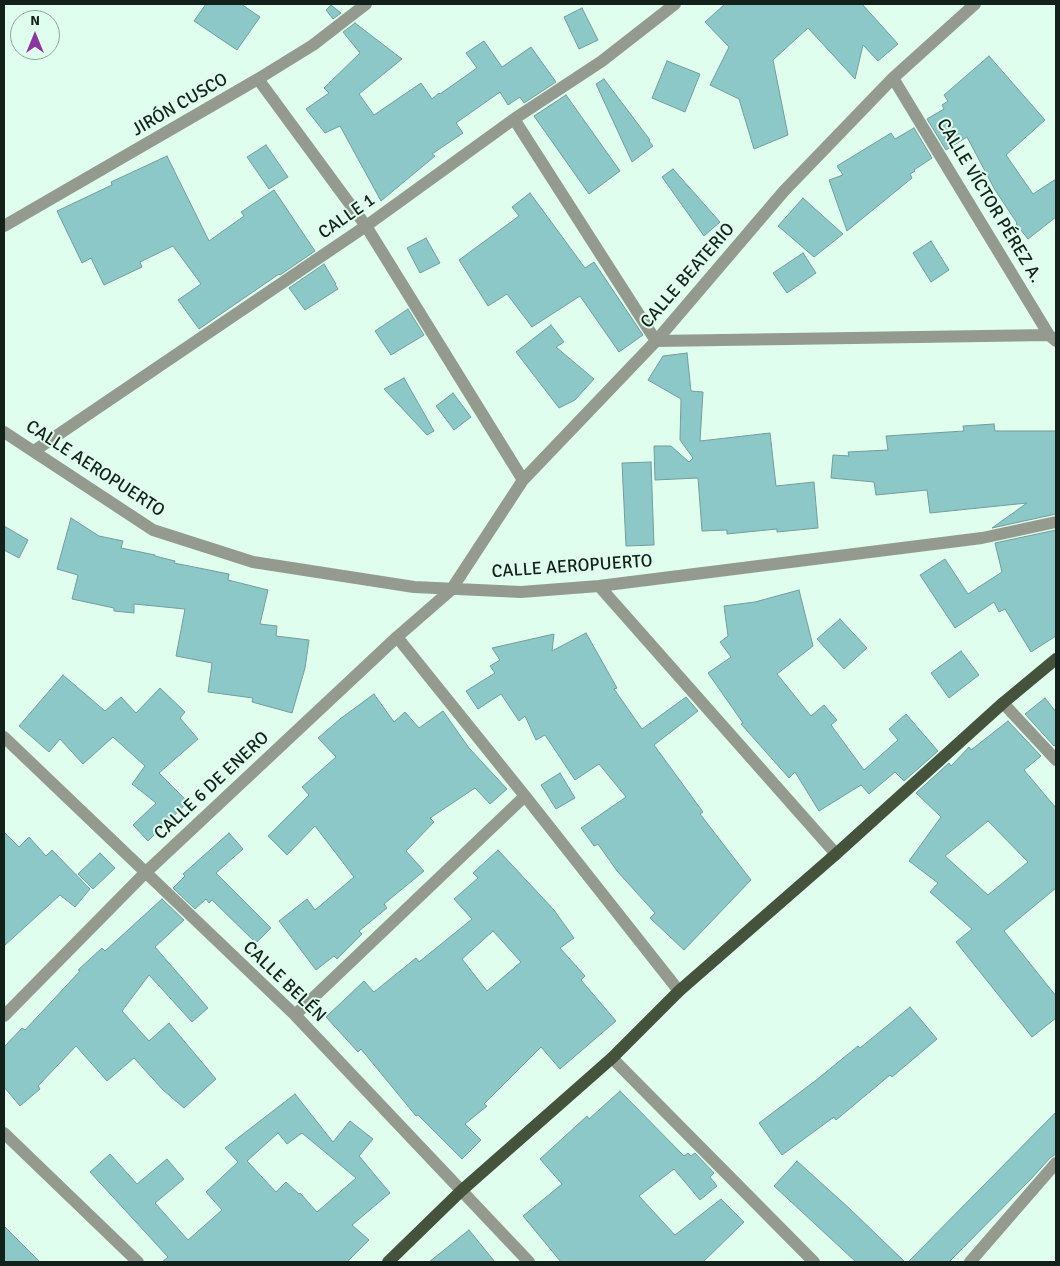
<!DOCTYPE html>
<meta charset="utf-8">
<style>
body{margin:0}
#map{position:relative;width:1060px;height:1266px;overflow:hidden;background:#e0feee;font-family:Signika,sans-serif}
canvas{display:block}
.frame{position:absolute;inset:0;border:5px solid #13211b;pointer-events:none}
.north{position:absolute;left:10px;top:10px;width:50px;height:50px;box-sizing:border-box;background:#e0feee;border:1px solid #8ea69a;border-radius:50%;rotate:0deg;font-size:14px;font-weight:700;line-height:20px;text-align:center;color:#13211b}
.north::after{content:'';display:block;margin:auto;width:18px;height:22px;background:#8c35a2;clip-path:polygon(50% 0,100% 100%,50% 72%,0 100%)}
</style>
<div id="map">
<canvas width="1060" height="1266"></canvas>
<div class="frame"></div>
<div class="north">N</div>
</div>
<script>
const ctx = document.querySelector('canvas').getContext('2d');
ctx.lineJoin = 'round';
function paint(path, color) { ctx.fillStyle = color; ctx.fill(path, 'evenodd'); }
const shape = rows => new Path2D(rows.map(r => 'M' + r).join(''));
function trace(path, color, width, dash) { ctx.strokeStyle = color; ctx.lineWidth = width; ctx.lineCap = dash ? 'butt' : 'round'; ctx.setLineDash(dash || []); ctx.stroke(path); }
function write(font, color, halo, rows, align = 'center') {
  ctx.font = font + ' Signika,sans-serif'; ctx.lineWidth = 4; ctx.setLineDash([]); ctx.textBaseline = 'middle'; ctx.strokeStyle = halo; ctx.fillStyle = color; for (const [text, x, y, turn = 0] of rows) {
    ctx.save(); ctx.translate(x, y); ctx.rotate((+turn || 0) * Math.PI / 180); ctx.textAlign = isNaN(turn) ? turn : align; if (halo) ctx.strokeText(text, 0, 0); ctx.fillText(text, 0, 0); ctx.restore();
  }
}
const building = shape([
 [206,4,241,4,260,17,237,50,194,21,206,4],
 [725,4,862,4,898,44,878,61,863,45,855,79,808,28,773,60,788,135,754,149,739,99,710,85,729,47,705,22,725,4],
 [331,5,341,13,333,19,326,10,331,5],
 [582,8,598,40,579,49,564,17,582,8],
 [355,23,402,59,359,94,374,115,421,83,432,99,439,93,440,94,477,68,466,53,484,41,502,67,531,47,556,82,524,103,520,97,508,105,500,92,456,123,463,133,432,154,435,156,381,201,340,126,325,133,306,109,329,93,324,88,360,53,343,32,355,23],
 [989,56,1045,120,1006,155,1033,194,1056,179,1056,217,1028,239,1016,224,1017,223,995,190,967,137,946,150,927,119,944,109,942,105,948,101,944,95,989,56],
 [667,61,700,74,685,112,652,98,667,61],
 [604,79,650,140,649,141,653,146,632,162,596,84,604,79],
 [566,95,620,171,589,194,534,116,566,95],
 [914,128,932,158,914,170,915,171,910,174,912,178,847,231,829,180,843,175,837,166,891,133,895,139,914,128],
 [266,145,288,177,269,189,247,157,266,145],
 [167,156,209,241,244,216,241,212,274,190,315,251,280,275,279,274,199,329,178,300,201,284,173,246,140,262,142,267,104,285,91,258,82,263,57,211,112,185,111,182,167,156],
 [673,169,720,222,704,236,662,177,673,169],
 [530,193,585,268,594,262,643,335,619,352,580,296,532,327,507,294,488,306,459,260,519,216,512,207,530,193],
 [803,198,843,234,814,257,778,226,803,198],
 [426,238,440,263,420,273,407,248,426,238],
 [931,241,949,270,931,282,913,253,931,241],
 [803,253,816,273,787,293,773,273,803,253],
 [324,264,336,284,335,284,338,289,305,310,289,288,324,264],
 [408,309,424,335,391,355,375,331,408,309],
 [551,325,564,342,556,347,594,379,575,400,559,408,516,352,551,325],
 [687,353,691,391,703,392,700,441,770,433,776,486,814,482,818,528,777,532,777,529,727,534,727,530,702,531,698,478,655,480,654,446,671,446,689,462,693,458,680,440,681,399,648,380,663,356,687,353],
 [404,378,434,431,427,435,384,389,404,378],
 [453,393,471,417,454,430,436,406,453,393],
 [994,424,995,431,1056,431,1056,514,992,528,1027,503,930,513,927,490,876,495,874,482,831,478,833,455,849,456,848,452,888,450,886,436,964,431,963,426,994,424],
 [651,462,654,545,626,546,622,463,651,462],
 [71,518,99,536,123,541,121,548,155,555,155,556,175,561,174,563,229,574,228,580,268,590,260,624,277,626,276,636,309,640,305,668,292,713,252,702,253,698,208,692,212,663,176,656,185,609,134,604,134,613,114,611,114,608,72,599,78,575,57,569,71,518],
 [4,526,28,540,19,558,4,550,4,526],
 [1056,530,1056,636,1031,652,1005,609,999,612,994,602,955,628,920,575,945,559,968,594,1002,572,995,543,1056,530],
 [799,590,813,646,777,674,811,716,824,705,837,720,831,725,864,770,898,740,889,729,906,714,938,751,904,781,895,772,869,794,861,785,819,811,795,772,789,778,741,724,743,723,708,673,731,657,720,642,728,636,724,606,755,602,799,590],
 [840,619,867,648,844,669,817,639,840,619],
 [586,633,617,688,614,689,642,729,686,697,698,711,654,745,703,812,700,814,751,880,684,950,650,918,655,913,617,871,598,844,594,846,581,828,626,797,599,764,575,780,545,735,536,740,525,716,519,721,501,694,478,709,466,691,495,673,490,666,500,660,492,648,554,634,552,651,586,633],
 [961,651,979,675,949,698,931,673,961,651],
 [63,675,105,711,121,697,136,713,160,688,185,712,180,718,198,739,159,773,188,802,148,841,133,825,156,803,132,784,145,766,113,737,83,764,60,739,49,752,19,726,63,675],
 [374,694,394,722,405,712,419,728,443,711,469,748,507,789,490,804,475,788,430,818,434,822,406,851,424,871,384,904,387,908,359,931,362,934,337,959,334,956,316,970,279,921,307,899,315,910,354,877,315,826,287,855,268,836,309,795,302,787,336,757,318,738,340,719,374,694],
 [1045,698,1056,712,1056,744,1054,746,1025,714,1045,698],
 [1008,721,1041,756,1024,770,1056,808,1056,888,1004,931,1056,996,1056,1018,1032,1037,956,942,972,929,930,892,938,883,909,861,941,817,916,793,949,763,951,766,969,747,971,750,1008,721],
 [988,821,1028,862,988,895,945,856,988,821],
 [560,773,575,798,556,809,541,785,560,773],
 [4,832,19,847,29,837,46,856,52,850,90,889,75,907,60,895,4,946,4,832],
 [229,833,243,849,216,873,271,928,256,943,212,900,209,903,206,899,195,909,173,888,185,876,183,874,229,833],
 [498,850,554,910,574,938,560,948,585,976,581,980,616,1021,560,1069,541,1047,484,1104,487,1106,465,1124,481,1140,462,1159,418,1115,416,1116,361,1049,358,1052,326,1017,364,981,374,992,416,958,419,962,472,919,454,899,478,878,473,873,498,850],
 [493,931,521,962,487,991,462,959,493,931],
 [100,853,115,868,93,889,78,874,100,853],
 [162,899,184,920,155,947,208,1008,192,1022,149,975,122,1011,149,1041,169,1023,216,1079,184,1108,163,1090,134,1058,107,1081,76,1046,38,1086,40,1089,20,1106,4,1087,4,1047,22,1028,25,1030,80,971,78,970,102,948,105,951,162,899],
 [910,1007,937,1039,892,1077,890,1075,836,1120,834,1117,782,1155,759,1123,815,1081,858,1046,860,1048,910,1007],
 [620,1091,684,1156,688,1153,691,1156,695,1153,714,1173,710,1177,717,1186,700,1200,674,1169,639,1196,675,1235,721,1199,744,1222,703,1262,561,1262,523,1216,562,1184,540,1159,587,1116,589,1119,620,1091],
 [295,1094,333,1142,350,1121,373,1139,359,1156,390,1193,352,1225,369,1240,347,1262,162,1262,168,1257,90,1172,110,1154,137,1184,167,1159,184,1179,155,1203,188,1240,222,1210,206,1192,238,1162,225,1148,295,1094],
 [278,1133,287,1144,302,1133,356,1178,317,1212,300,1193,299,1194,286,1182,276,1192,247,1161,278,1133],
 [1056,1112,1056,1154,1050,1158,1031,1179,949,1262,908,1262,1056,1112],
 [797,1161,850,1209,905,1262,856,1262,774,1186,797,1161],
 [4,1226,40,1262,4,1262,4,1226],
 [469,1230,495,1262,429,1262,469,1230]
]);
paint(building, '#8bc8c7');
trace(building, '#729d9c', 1);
trace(shape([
 [893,78,1049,335,1056,341],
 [258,79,366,226,523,480],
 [514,119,656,341,1049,335],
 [4,226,258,79,313,45,366,4],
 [4,432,153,530,253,562,414,587,521,592,599,586,982,538,1056,522],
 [34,451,366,226,514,119,602,61,675,4],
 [599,586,836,854],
 [397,637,525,796,679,991],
 [1003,703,1056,760],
 [4,737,295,1015,529,1262],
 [295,1015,525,796],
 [4,1016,145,873,397,637,451,590,523,480,656,341,784,191,893,78,975,4],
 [612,1058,814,1262],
 [4,1133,138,1262],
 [970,1262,1056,1163]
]), '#949b8e', 12);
trace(shape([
 [388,1262,461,1191,612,1058,679,991,836,854,1003,703,1056,659]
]), '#45523c', 12);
write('18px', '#13211b', '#e0feee', [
 ["JIRÓN CUSCO",180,105,-30],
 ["CALLE VÍCTOR PÉREZ A.",989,201,59],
 ["CALLE 1",347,217,-35],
 ["CALLE BEATERIO",688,276,-49],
 ["CALLE AEROPUERTO",95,469,33],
 ["CALLE AEROPUERTO",572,567,-4],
 ["CALLE 6 DE ENERO",212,786,-43],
 ["CALLE BELÉN",284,982,44]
]);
</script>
